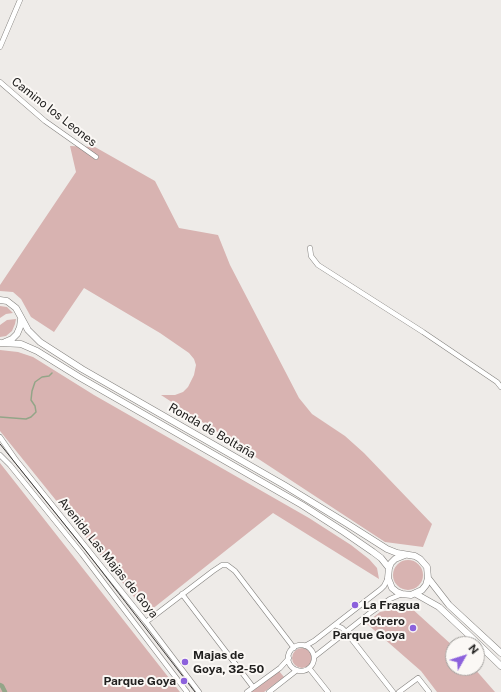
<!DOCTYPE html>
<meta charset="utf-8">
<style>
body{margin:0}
#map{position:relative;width:501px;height:692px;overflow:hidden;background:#eeebe8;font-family:"Public Sans",sans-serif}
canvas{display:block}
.north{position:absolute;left:445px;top:636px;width:40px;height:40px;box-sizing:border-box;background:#fbf8f5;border:1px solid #a4a29f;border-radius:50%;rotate:51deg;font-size:11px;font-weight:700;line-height:16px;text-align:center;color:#21201f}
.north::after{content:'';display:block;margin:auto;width:14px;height:18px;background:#8c61dc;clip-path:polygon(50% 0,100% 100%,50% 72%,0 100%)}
</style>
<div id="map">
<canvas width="501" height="692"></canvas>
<div class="north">N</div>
</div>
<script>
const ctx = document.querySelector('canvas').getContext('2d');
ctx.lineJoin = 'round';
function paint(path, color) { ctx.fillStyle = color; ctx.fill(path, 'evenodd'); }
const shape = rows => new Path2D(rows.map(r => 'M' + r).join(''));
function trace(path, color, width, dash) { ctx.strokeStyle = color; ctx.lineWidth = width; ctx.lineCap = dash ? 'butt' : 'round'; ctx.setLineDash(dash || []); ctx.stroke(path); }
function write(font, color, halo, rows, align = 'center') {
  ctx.font = font + ' "Public Sans",sans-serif'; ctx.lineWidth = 4; ctx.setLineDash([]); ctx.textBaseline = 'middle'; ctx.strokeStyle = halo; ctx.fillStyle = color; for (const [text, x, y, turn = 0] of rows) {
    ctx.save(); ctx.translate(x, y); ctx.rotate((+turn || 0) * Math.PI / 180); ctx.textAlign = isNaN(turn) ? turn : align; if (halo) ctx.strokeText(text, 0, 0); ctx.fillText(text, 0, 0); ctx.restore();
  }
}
paint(shape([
 [70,146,95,147,155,181,179,228,218,235,230,265,299,398,312,414,345,436,364,453,432,524,423,547,385,542,161,395,175,395,183,392,188,387,194,375,196,365,194,359,189,353,160,333,84,288,54,332,31,317,21,299,13,292,0,291,0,285,76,172],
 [0,306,7,307,13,313,6,314,0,318],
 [16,319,15,324,12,331,6,336,0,337,0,325,7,320],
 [0,350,18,352,33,357,94,395,309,518,351,545,369,559,377,568,379,579,273,513,151,610,143,608,0,431],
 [0,463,180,692,0,692],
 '393 575a15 15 0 1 1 30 0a15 15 0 1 1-30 0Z',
 [409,606,453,646,453,668,474,668,495,692,437,692,421,671,366,623,380,612],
 '292 658a10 10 0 1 1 20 0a10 10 0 1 1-20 0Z',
 [279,671,284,677,264,692,251,692]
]), '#d8b3b1');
trace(shape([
 [0,417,26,419,31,417,36,412,35,406,31,400,32,391,35,382,42,377,49,376,52,373]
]), '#93a588', 1.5);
trace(shape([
 [0,685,2,686,5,692]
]), '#93a588', 4.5);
const minor = shape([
 [0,47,20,0],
 [0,82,45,121,96,157],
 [310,248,311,256,318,265,423,332,497,382,501,387],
 [0,437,16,460,146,622,199,692],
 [0,455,10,465,82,554,187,692],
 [182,594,253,687],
 [146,622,213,571,222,565,227,565,235,571,294,648],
 [335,625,342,628,346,632,393,692],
 '288 658a13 13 0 1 1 26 0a13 13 0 1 1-26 0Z',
 [305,646,314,641,381,589,384,586,388,578],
 [314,657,370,613,390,599,402,594],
 [309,668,328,692],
 [247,692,280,668,289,658],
 [269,692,297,670],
 [399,692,418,678,429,692]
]);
const major = shape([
 [0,300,7,301,16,308,28,330,40,342,82,369,284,485,346,523,387,549,397,553,415,556,420,559,427,567,428,578,426,585,422,590,411,595,402,594,397,592,392,588,388,578,389,568,391,563,395,559,405,555],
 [5,342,12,339,17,334,20,327,21,319],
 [0,343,21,344,37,351,79,377,302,505,344,532,373,552,381,558,389,568],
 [428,578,449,605,501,653],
 [416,594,439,607,470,636,501,666]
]);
trace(minor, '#84827f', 5.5);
trace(major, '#84827f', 7);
trace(minor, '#fff', 4.5);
trace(major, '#fff', 6);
trace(shape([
 [0,444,86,551,195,692]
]), '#3d3b3a', 1);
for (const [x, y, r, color] of [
 [355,605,4,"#8c61dc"],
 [413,628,4,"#8c61dc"],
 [185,662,4,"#8c61dc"],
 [184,681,4,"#8c61dc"]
]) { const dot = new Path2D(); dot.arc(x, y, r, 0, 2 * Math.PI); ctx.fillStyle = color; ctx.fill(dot); trace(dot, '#fbf8f5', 1.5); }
write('12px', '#21201f', '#fbf8f5', [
 ["Camino los Leones",54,112,38],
 ["Ronda de Boltaña",212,431,30],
 ["Avenida Las Majas de Goya",108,558,51]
]);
write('bold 12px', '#21201f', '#fbf8f5', [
 ["La Fragua",363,605],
 ["Potrero",405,621,"right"],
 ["Parque Goya",405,635,"right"],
 ["Majas de",193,655],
 ["Goya, 32-50",193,669],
 ["Parque Goya",176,681,"right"]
], 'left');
</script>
